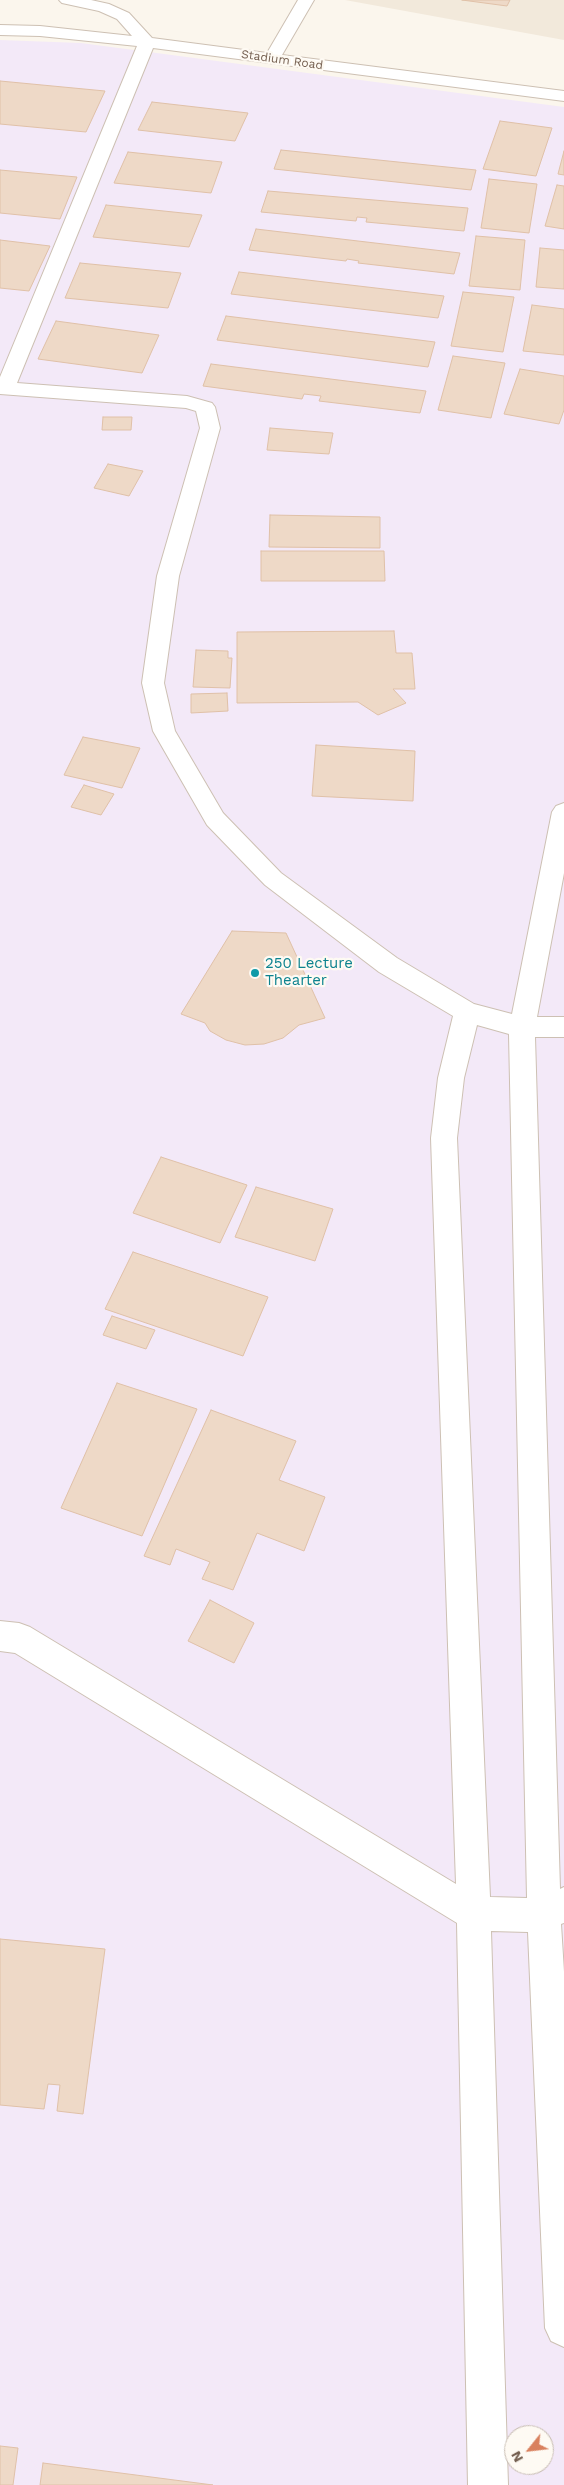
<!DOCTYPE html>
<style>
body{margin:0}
#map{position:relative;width:564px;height:2485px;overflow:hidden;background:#fbf6ed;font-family:"Work Sans",sans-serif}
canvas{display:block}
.north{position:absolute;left:504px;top:2425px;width:50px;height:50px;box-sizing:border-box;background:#fefaf3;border:1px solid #c7bcb2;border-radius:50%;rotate:241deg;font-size:14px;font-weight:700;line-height:20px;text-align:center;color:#756051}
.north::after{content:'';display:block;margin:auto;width:18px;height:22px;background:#d9815e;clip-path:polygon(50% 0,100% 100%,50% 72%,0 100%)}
</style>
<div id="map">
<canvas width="564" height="2485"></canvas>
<div class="north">N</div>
</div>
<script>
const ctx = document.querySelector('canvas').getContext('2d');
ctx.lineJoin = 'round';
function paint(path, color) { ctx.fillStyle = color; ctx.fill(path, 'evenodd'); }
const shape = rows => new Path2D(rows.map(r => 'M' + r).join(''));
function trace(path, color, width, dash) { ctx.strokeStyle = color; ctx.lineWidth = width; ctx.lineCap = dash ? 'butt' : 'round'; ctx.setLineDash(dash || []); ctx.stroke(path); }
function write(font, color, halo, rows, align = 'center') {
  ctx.font = font + ' "Work Sans",sans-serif'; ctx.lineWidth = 4.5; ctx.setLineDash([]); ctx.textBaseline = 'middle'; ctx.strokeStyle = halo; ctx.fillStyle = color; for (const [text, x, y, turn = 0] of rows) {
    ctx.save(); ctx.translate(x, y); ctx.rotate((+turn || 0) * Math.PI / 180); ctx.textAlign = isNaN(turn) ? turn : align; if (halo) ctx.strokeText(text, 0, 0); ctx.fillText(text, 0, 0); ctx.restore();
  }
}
paint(shape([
 [345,0,564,0,564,40]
]), '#f2e9db');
paint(shape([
 [0,40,81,43,564,107,564,2485,0,2485],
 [514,2435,544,2435,544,2465,514,2465]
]), '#f3e9f8');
const building = shape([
 [462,0,510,0,507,6,462,0],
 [0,81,105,91,86,132,0,124,0,81],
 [152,102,248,113,235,141,138,130,152,102],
 [500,121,552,128,536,176,483,169,500,121],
 [281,150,476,170,471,190,274,169,281,150],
 [564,151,564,175,558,174,564,151],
 [128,152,222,162,211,193,114,183,128,152],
 [0,170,77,177,60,219,0,213,0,170],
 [489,179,537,184,529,233,481,228,489,179],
 [557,185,564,186,564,229,545,226,557,185],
 [268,191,468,208,464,231,366,222,367,218,357,217,356,221,261,212,268,191],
 [106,205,202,215,189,247,93,237,106,205],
 [256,229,460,253,454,274,358,263,359,261,347,259,346,261,249,250,256,229],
 [476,236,525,240,520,290,469,286,476,236],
 [0,240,50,246,29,291,0,288,0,240],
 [540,248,564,250,564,289,536,287,540,248],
 [80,263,181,273,168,308,65,298,80,263],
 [239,272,444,296,438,318,231,294,239,272],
 [463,292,514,297,503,352,451,346,463,292],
 [532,305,564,309,564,355,523,351,532,305],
 [226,316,435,342,428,367,217,340,226,316],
 [56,321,159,335,142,373,38,359,56,321],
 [453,356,505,363,491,418,438,410,453,356],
 [211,364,426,391,420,413,319,401,321,396,304,394,302,399,203,386,211,364],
 [520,369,564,376,564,410,559,424,504,414,520,369],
 [103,417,132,417,131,430,102,430,103,417],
 [270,428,333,433,329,454,267,450,270,428],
 [108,464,143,471,129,496,94,488,108,464],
 [270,515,380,517,380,548,269,547,270,515],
 [261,551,384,551,385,581,261,581,261,551],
 [394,631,396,653,412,653,415,689,393,689,406,703,378,715,358,702,237,703,237,632,394,631],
 [196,650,228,651,228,658,232,658,230,688,193,687,196,650],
 [227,693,228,711,191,713,191,694,227,693],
 [83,737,140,748,122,788,64,775,83,737],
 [316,745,415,751,413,801,312,796,316,745],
 [84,785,114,794,101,815,71,807,84,785],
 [232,931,286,933,325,1018,299,1025,283,1038,264,1044,245,1045,226,1040,210,1031,205,1023,181,1014,232,931],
 [161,1157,247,1185,220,1243,133,1213,161,1157],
 [256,1187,333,1209,315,1261,235,1237,256,1187],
 [133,1252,268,1297,243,1356,105,1309,133,1252],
 [112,1316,155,1330,146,1349,103,1335,112,1316],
 [117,1383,197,1409,142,1536,61,1508,117,1383],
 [211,1410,296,1441,279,1480,325,1497,304,1551,257,1533,233,1590,202,1579,210,1562,176,1549,170,1565,144,1556,211,1410],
 [210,1600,254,1623,234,1663,188,1641,210,1600],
 [0,1939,105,1949,83,2114,57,2111,60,2085,48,2084,44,2109,0,2105,0,1939],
 [0,2446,18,2448,13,2485,0,2485,0,2446],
 [43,2463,213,2485,40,2485,43,2463]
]);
paint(building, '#eed9c7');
trace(building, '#e0c1a8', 1);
const minor = shape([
 [59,0,91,0,109,4,129,13,152,38,267,53,298,0,314,0,282,55,564,91,564,101,153,48,17,383,187,396,212,403,215,407,220,428,179,576,164,683,175,731,223,813,281,873,397,958,474,1004,512,1014,552,812,556,806,564,803,564,873,537,1017,564,1017,564,1037,535,1037,560,1889,564,1887,564,1923,561,1924,564,1972,564,2347,551,2341,545,2328,528,1932,491,1931,508,2485,468,2485,457,1923,15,1653,0,1651,0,1621,19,1623,30,1627,456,1884,431,1138,438,1078,453,1016,379,972,265,885,207,825,153,731,142,683,157,576,200,428,196,411,186,408,0,394,0,377,137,46,40,36,0,35,0,25,40,26,132,36,117,19,99,11,62,3,59,0],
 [477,1025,509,1034,527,1898,490,1897,457,1138,464,1078,477,1025]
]);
trace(minor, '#cdc0b3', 2);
paint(minor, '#fff');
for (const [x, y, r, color] of [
 [255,973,5,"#0f9aa8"]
]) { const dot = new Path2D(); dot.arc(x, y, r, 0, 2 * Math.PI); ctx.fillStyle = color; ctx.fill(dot); trace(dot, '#fefaf3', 2); }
write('12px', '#756051', '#fefaf3', [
 ["Stadium Road",282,60,8]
]);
write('15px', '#0d838f', '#fefaf3', [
 ["250 Lecture",265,964],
 ["Thearter",265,981]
], 'left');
</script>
